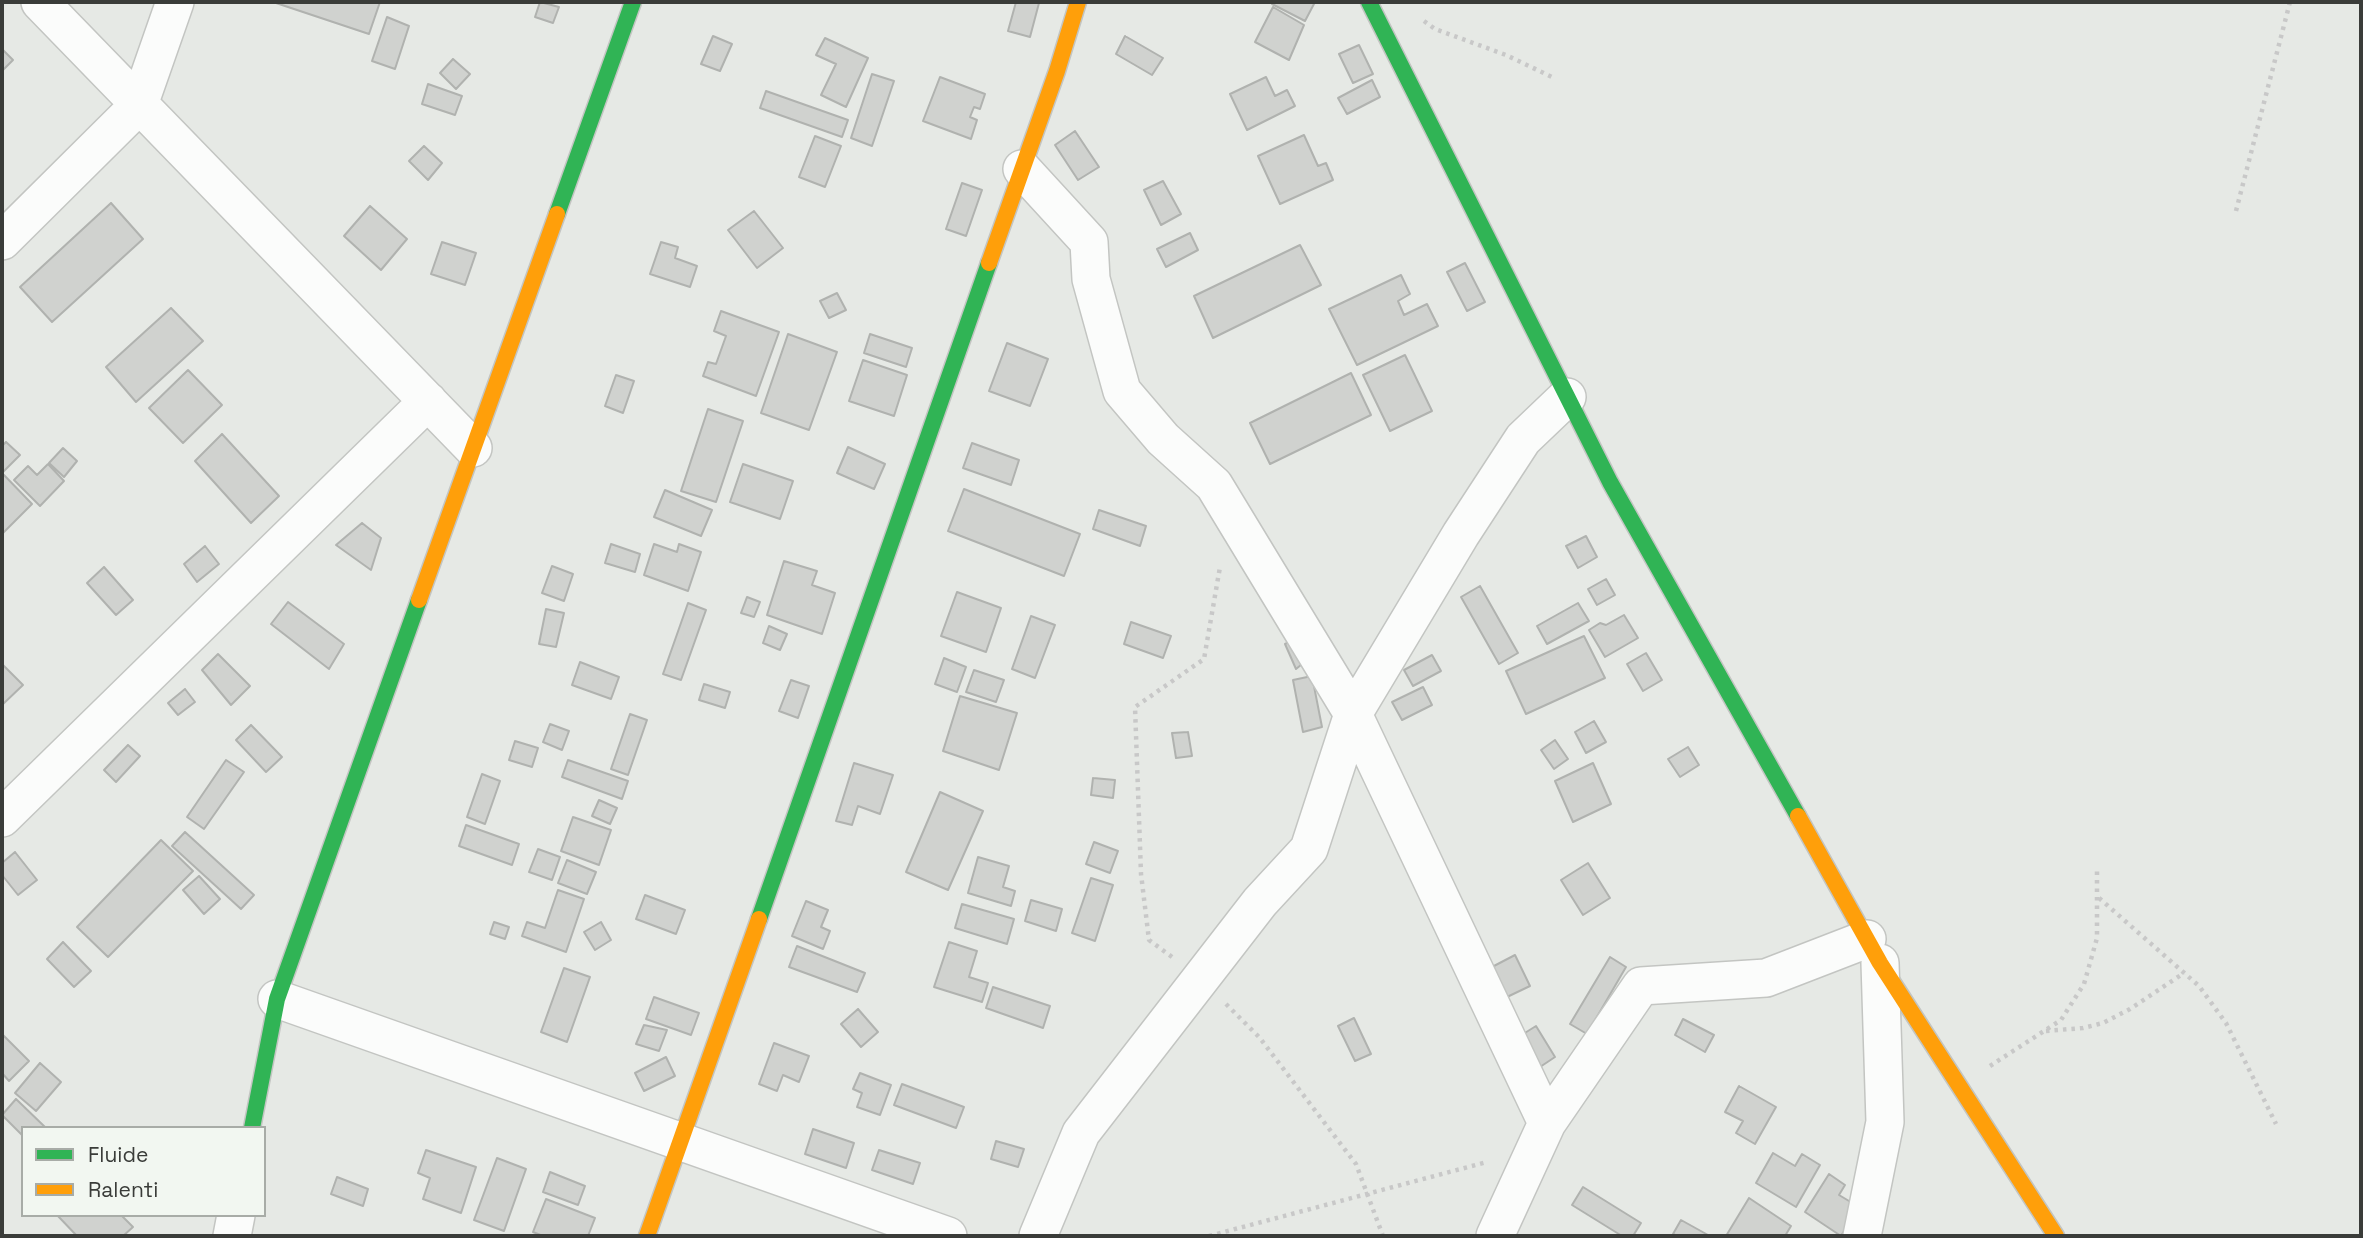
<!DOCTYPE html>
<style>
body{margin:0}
#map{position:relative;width:2363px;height:1238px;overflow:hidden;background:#e6e9e5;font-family:"Space Grotesk",sans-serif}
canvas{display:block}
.frame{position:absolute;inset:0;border:4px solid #3a3c39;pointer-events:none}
.legend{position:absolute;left:21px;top:1126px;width:245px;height:91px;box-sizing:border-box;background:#f2f7f1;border:2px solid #a8aca7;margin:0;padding:9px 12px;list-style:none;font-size:21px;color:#3a3c39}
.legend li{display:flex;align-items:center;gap:14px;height:35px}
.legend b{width:35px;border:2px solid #a8aca7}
</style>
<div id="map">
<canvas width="2363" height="1238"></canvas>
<div class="frame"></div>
<ul class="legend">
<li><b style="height:9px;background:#30b455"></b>Fluide</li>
<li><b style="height:9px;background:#ff9f0a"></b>Ralenti</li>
</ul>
</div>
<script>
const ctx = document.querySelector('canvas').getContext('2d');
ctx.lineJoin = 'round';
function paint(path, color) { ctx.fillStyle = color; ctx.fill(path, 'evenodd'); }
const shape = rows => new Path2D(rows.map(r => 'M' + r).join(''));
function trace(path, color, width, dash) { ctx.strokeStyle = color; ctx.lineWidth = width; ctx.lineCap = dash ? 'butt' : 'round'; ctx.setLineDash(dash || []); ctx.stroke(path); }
const building = shape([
 [273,2,380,2,369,34,273,2],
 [540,2,559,7,553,23,535,17,540,2],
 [1016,2,1039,3,1030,37,1008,31,1016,2],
 [1273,2,1315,2,1305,21,1272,4,1273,2],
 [1273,7,1304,25,1289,60,1255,42,1273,7],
 [387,17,409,26,395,69,372,61,387,17],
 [713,36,732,44,720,71,701,64,713,36],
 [1125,36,1163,58,1152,75,1116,54,1125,36],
 [825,38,868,58,846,107,821,95,836,64,816,55,825,38],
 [1359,45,1373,74,1353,83,1339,54,1359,45],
 [2,49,13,60,2,71,2,49],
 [453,59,470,74,456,89,440,73,453,59],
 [872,74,894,81,872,146,851,138,872,74],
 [940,77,985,94,980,109,974,107,970,117,977,120,971,139,923,121,940,77],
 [1266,77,1275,96,1287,90,1295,106,1247,130,1230,94,1266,77],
 [1372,80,1380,97,1347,114,1338,98,1372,80],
 [428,84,462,96,455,115,422,104,428,84],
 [766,91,848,120,842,137,760,108,766,91],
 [1075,131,1099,167,1078,180,1055,145,1075,131],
 [1304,135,1318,166,1326,163,1333,180,1280,204,1258,156,1304,135],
 [815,136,841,146,825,187,799,177,815,136],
 [424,146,442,163,428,180,409,161,424,146],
 [1163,181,1181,214,1161,225,1144,190,1163,181],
 [962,183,982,190,966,236,946,229,962,183],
 [111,203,143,239,52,322,20,287,111,203],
 [370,206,407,239,381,270,344,236,370,206],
 [754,211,783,248,757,268,728,230,754,211],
 [1190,233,1198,250,1166,267,1157,249,1190,233],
 [442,242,476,253,465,285,431,274,442,242],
 [661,242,678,247,675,258,697,266,690,287,650,274,661,242],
 [1300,245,1321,285,1213,338,1194,296,1300,245],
 [1465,263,1485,302,1467,311,1447,272,1465,263],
 [1401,275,1410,294,1398,301,1404,315,1427,304,1438,326,1357,365,1329,309,1401,275],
 [837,293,846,310,829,318,820,301,837,293],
 [171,308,203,341,136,402,106,367,171,308],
 [721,311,779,332,756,396,703,376,708,362,716,364,726,336,714,331,721,311],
 [788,334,837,352,809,430,761,413,788,334],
 [870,334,912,348,906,367,864,353,870,334],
 [1007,343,1048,359,1030,406,989,391,1007,343],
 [1405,355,1432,411,1390,431,1363,375,1405,355],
 [863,360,907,375,894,416,849,401,863,360],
 [188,370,222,405,183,443,149,408,188,370],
 [1351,373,1371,415,1270,464,1250,423,1351,373],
 [616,375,634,381,623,413,605,406,616,375],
 [708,409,743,421,716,502,681,491,708,409],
 [222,434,279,496,251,523,195,461,222,434],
 [6,442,20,455,3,472,2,446,6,442],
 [972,443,1019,460,1011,485,963,468,972,443],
 [848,447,885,464,874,489,837,473,848,447],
 [63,448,77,461,64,477,49,463,63,448],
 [48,464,64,481,40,506,14,480,28,466,37,475,48,464],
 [743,464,793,481,780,519,730,502,743,464],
 [3,474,32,504,2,534,2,476,3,474],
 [964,489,1080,534,1064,576,948,531,964,489],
 [665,490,712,510,701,536,654,517,665,490],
 [1099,510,1146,526,1140,546,1093,529,1099,510],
 [362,523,381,538,371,570,336,545,362,523],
 [1586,536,1597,557,1578,568,1566,546,1586,536],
 [611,544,640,554,635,572,605,563,611,544],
 [654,544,677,552,679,544,701,552,688,591,644,575,654,544],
 [205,546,219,564,197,582,184,564,205,546],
 [784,561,817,571,812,585,835,593,822,634,767,615,784,561],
 [552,566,573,574,564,601,542,593,552,566],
 [104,567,133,600,116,615,87,583,104,567],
 [1606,579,1615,595,1597,605,1588,589,1606,579],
 [1480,586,1518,653,1499,664,1461,597,1480,586],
 [957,592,1001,608,986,652,941,636,957,592],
 [747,597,760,602,754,617,741,613,747,597],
 [288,602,344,644,329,669,271,624,288,602],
 [688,603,706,610,681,680,663,674,688,603],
 [1578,603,1589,621,1547,644,1537,626,1578,603],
 [546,609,564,613,556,647,539,644,546,609],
 [1624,615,1638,638,1605,657,1589,630,1600,623,1606,625,1624,615],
 [1031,616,1055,625,1035,678,1012,669,1031,616],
 [1131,622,1171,636,1163,658,1124,644,1131,622],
 [769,626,787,634,780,650,763,643,769,626],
 [1584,636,1605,678,1526,714,1506,671,1584,636],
 [1297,638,1307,660,1296,669,1285,644,1297,638],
 [1646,653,1662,680,1643,691,1627,664,1646,653],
 [218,654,250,686,231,705,202,670,218,654],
 [1432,655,1441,671,1413,686,1404,670,1432,655],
 [944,658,966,667,957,692,935,684,944,658],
 [580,662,619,677,611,699,572,685,580,662],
 [2,664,23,685,2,705,2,664],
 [974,670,1004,680,996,702,966,692,974,670],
 [1312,676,1322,727,1303,732,1293,680,1312,676],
 [791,680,809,686,798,718,779,711,791,680],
 [704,684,730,692,725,708,699,700,704,684],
 [1423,687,1432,705,1402,720,1392,702,1423,687],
 [185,689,195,702,178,715,168,703,185,689],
 [960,696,1017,713,999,770,943,751,960,696],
 [630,714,647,720,628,775,611,769,630,714],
 [1594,721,1606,742,1586,753,1575,732,1594,721],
 [550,724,569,731,562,750,543,742,550,724],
 [251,725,282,757,266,772,236,740,251,725],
 [1188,732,1192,756,1176,758,1172,733,1188,732],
 [1555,740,1568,759,1554,769,1541,750,1555,740],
 [515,741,538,748,532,767,509,760,515,741],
 [128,745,140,756,116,782,104,770,128,745],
 [1688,747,1699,765,1680,777,1668,759,1688,747],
 [226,760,244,772,204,829,187,817,226,760],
 [568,760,628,781,622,799,562,777,568,760],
 [854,763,893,775,880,814,858,806,852,825,836,821,854,763],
 [1593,763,1611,804,1573,822,1555,781,1593,763],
 [482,774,500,781,485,824,467,817,482,774],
 [1093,778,1115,780,1113,798,1091,795,1093,778],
 [940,792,983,811,948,890,906,872,940,792],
 [599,800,617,808,610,824,592,816,599,800],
 [573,817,611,830,599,865,561,851,573,817],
 [466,825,519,844,512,865,459,846,466,825],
 [185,832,254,895,241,909,172,846,185,832],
 [161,840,193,871,108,957,77,927,161,840],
 [1094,842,1118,851,1110,873,1086,864,1094,842],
 [538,849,560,857,552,880,529,872,538,849],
 [15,852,37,880,18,895,2,875,2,863,15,852],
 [978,857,1009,866,1003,887,1015,891,1011,906,968,893,978,857],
 [567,860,596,872,587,894,558,883,567,860],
 [1588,863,1610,898,1583,915,1561,880,1588,863],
 [199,876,220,899,204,914,183,890,199,876],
 [1091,878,1113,885,1095,941,1072,933,1091,878],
 [558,890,584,899,566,952,522,936,527,922,545,928,558,890],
 [645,895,685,910,676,934,636,919,645,895],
 [1031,900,1062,909,1056,931,1025,921,1031,900],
 [806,901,828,910,821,927,830,931,823,949,792,936,806,901],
 [962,904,1014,919,1007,944,955,928,962,904],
 [494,922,509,927,505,939,490,934,494,922],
 [601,922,611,940,595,950,584,932,601,922],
 [63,942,91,971,74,987,47,959,63,942],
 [949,942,977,951,969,977,988,983,982,1002,934,987,949,942],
 [797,946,865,973,857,992,789,967,797,946],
 [1515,955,1530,986,1507,997,1492,967,1515,955],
 [1610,957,1626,967,1587,1034,1570,1024,1610,957],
 [564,968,590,977,567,1042,541,1032,564,968],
 [993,987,1050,1006,1043,1028,986,1008,993,987],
 [654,997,699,1013,691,1035,646,1019,654,997],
 [858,1009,878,1032,861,1047,841,1024,858,1009],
 [1354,1018,1371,1054,1355,1061,1338,1026,1354,1018],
 [1683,1019,1714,1035,1705,1052,1675,1035,1683,1019],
 [644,1025,667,1030,659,1051,636,1044,644,1025],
 [1536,1026,1555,1057,1540,1067,1520,1036,1536,1026],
 [3,1035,29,1061,9,1081,2,1073,3,1035],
 [774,1043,809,1056,799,1082,783,1075,777,1091,759,1084,774,1043],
 [666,1057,675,1076,644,1091,635,1073,666,1057],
 [40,1063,61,1082,36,1111,15,1093,40,1063],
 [860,1073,891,1085,880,1115,857,1107,862,1093,853,1089,860,1073],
 [902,1084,964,1107,956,1128,894,1105,902,1084],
 [1739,1086,1776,1107,1755,1144,1736,1133,1743,1121,1725,1112,1739,1086],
 [16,1099,46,1128,23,1128,23,1136,2,1115,16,1099],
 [813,1129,854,1143,846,1168,805,1154,813,1129],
 [996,1141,1024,1149,1018,1167,991,1159,996,1141],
 [426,1150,476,1167,461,1213,423,1199,430,1178,418,1173,426,1150],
 [879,1150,920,1163,913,1184,872,1170,879,1150],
 [1773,1153,1795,1166,1802,1154,1820,1165,1796,1207,1756,1183,1773,1153],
 [497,1158,526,1169,504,1231,474,1220,497,1158],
 [550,1172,585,1186,578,1205,543,1192,550,1172],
 [1829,1174,1845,1185,1839,1195,1859,1207,1841,1236,1805,1212,1829,1174],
 [337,1177,368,1189,363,1206,331,1194,337,1177],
 [1583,1187,1641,1223,1633,1236,1622,1236,1572,1205,1583,1187],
 [1749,1198,1791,1226,1785,1236,1726,1236,1749,1198],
 [546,1199,595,1218,588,1236,543,1236,533,1232,546,1199],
 [57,1215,121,1215,133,1227,123,1236,77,1236,57,1215],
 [1681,1220,1708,1235,1707,1236,1677,1236,1673,1234,1681,1220]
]);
paint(building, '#d0d2cf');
trace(building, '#b0b2af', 2);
const street = shape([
 [40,2,473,448],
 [1022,169,1089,242,1091,279,1122,391,1163,439,1214,485,1353,714,1547,1123],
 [2,241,139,105,175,2],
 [2,818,428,401],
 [277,999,948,1236],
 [232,1236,236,1215],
 [1038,1236,1081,1133,1260,902,1309,849,1353,714,1461,534,1523,439,1567,397],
 [1495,1236,1547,1123,1641,986,1766,978,1867,939],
 [1862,1236,1885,1122,1880,963]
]);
const fast = shape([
 [1369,2,1610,482,1798,816],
 [557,214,633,2],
 [759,919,989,263],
 [252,1128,277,999,419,600]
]);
const slow = shape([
 [989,263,1057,71,1078,2],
 [419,600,557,214],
 [1798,816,1880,963,2056,1236],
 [647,1236,759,919]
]);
trace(street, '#c3c5c2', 40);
trace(fast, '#c3c5c2', 19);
trace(slow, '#c3c5c2', 19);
trace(shape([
 [1424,21,1435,29,1506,55,1552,77],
 [2236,211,2290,2],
 [2099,898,2199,986,2226,1023,2276,1124],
 [1172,957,1149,940,1141,874,1135,707,1204,659,1220,567],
 [1226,1004,1259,1037,1356,1164,1383,1236],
 [2046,1031,2083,1028,2103,1023,2130,1009,2184,973],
 [1990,1066,2061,1020,2084,984,2097,938,2097,867],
 [1209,1236,1487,1162]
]), '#c8c8c8', 4.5, [3.5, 5]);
trace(street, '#fbfcfb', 37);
trace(fast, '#30b455', 16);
trace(slow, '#ff9f0a', 16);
</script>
